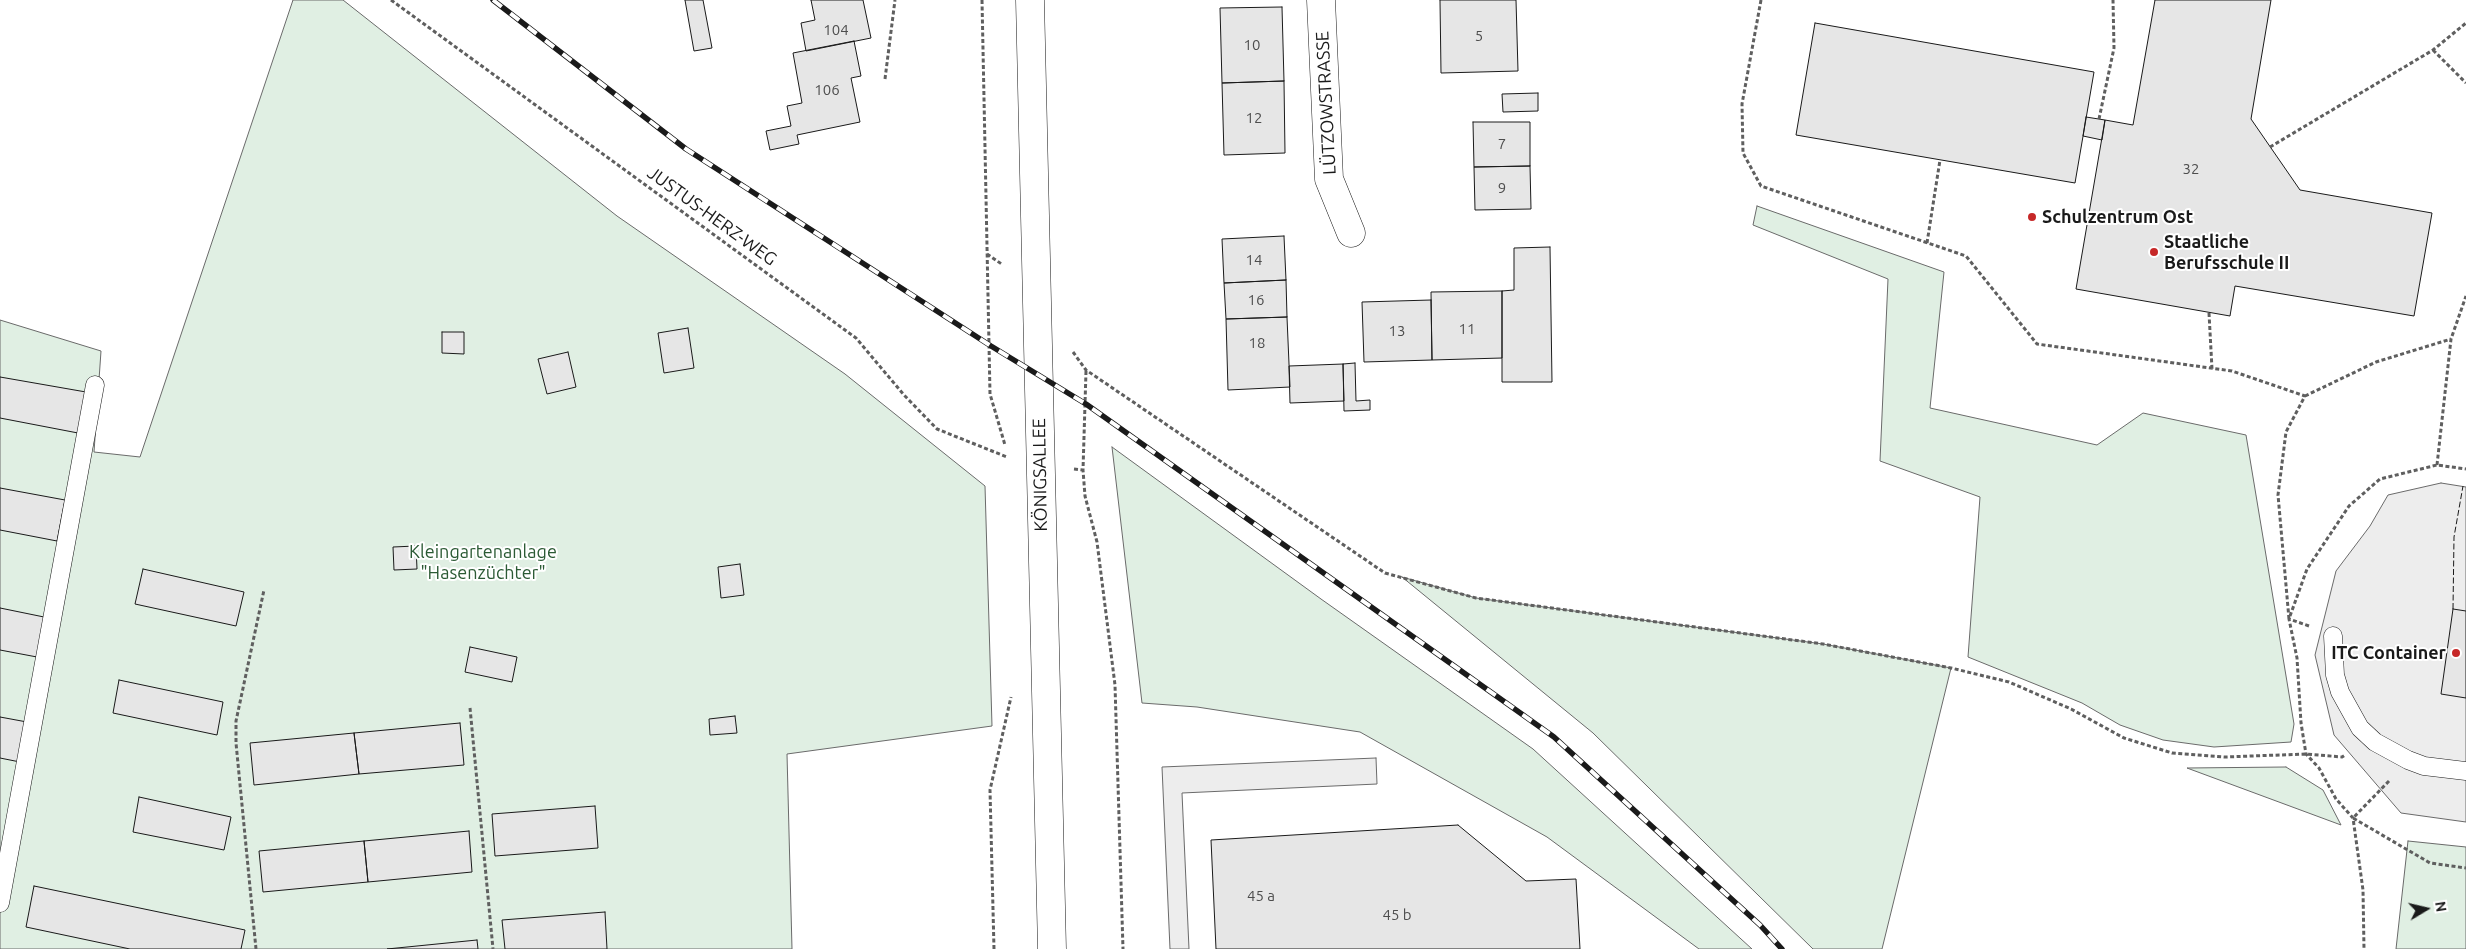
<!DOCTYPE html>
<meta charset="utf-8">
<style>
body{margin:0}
#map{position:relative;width:2466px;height:949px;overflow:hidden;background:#fff;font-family:Ubuntu,sans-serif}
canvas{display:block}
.north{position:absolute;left:2401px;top:884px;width:50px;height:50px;-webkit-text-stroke:4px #fff;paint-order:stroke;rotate:81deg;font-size:14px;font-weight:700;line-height:20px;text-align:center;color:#1a1a1a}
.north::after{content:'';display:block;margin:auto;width:18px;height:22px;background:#1a1a1a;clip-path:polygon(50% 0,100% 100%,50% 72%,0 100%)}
</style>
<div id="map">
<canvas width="2466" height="949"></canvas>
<div class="north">N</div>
</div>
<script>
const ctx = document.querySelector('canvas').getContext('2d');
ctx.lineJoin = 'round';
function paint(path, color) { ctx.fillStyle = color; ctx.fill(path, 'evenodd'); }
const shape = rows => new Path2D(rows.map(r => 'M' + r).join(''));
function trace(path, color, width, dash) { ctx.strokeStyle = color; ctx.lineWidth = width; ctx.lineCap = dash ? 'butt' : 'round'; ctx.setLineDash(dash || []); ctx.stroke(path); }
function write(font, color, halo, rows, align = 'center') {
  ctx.font = font + ' Ubuntu,sans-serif'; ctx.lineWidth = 4; ctx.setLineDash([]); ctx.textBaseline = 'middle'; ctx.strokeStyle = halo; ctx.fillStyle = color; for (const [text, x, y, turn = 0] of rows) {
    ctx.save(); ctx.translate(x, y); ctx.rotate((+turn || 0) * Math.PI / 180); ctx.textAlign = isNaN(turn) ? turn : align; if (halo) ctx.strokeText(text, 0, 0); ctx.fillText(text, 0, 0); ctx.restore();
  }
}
const green = shape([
 [293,0,343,0,617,216,845,374,985,486,992,726,787,754,792,949,0,949,0,320,101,351,94,452,140,457,293,0],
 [1757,206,1944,272,1930,408,2097,445,2143,413,2246,435,2294,724,2291,742,2214,747,2163,740,2120,725,2082,703,1968,657,1980,497,1880,461,1888,279,1753,225,1757,206],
 [1112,447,1321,599,1533,749,1752,949,1699,949,1547,837,1360,732,1197,707,1142,703,1112,447],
 [1402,577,1476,598,1823,644,1951,668,1882,949,1813,949,1593,733,1402,577],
 [2286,767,2323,790,2341,825,2187,768,2286,767],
 [2408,841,2466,847,2466,949,2396,949,2408,841]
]);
paint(green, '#e0efe3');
trace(green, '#6a6a6a', 1);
const parking = shape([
 [2441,483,2466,487,2466,822,2401,813,2334,735,2315,655,2336,571,2370,526,2388,495,2441,483],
 [1376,758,1377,784,1182,793,1189,949,1170,949,1162,767,1376,758]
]);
paint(parking, '#ededed');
trace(parking, '#6a6a6a', 1);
const building = shape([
 [685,0,703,0,712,48,694,51,685,0],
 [811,0,863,0,871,38,806,51,801,23,815,20,811,0],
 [1440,0,1516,0,1518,71,1441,73,1440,0],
 [2155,0,2271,0,2251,119,2300,190,2432,213,2414,316,2235,286,2230,316,2076,289,2105,120,2133,125,2155,0],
 [1282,7,1284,81,1222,83,1220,8,1282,7],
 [1815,23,2094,72,2075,183,1796,135,1815,23],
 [854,41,861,76,851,78,860,122,797,135,799,144,770,150,766,131,791,126,787,106,802,103,793,53,854,41],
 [1284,81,1285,153,1224,155,1222,83,1284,81],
 [1538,93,1538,111,1503,112,1502,94,1538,93],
 [2086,117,2105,120,2102,140,2083,136,2086,117],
 [1473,122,1530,122,1530,166,1474,167,1473,122],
 [1530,166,1531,209,1475,210,1474,167,1530,166],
 [1284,236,1286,280,1224,283,1222,239,1284,236],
 [1550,247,1552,382,1502,382,1502,291,1514,290,1514,248,1550,247],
 [1286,280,1287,317,1226,319,1224,283,1286,280],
 [1502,291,1502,358,1432,360,1431,292,1502,291],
 [1431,300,1432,360,1364,362,1362,302,1431,300],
 [1287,317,1290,387,1228,390,1226,319,1287,317],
 [688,328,694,368,664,373,658,333,688,328],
 [442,332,464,332,464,354,442,353,442,332],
 [568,352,576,387,547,394,538,359,568,352],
 [1355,363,1356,401,1370,400,1370,410,1344,411,1343,364,1355,363],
 [1343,364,1344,401,1290,403,1289,366,1343,364],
 [0,377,86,392,78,433,0,418,0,377],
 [0,488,65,500,57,541,0,530,0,488],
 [416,546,417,569,394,570,393,547,416,546],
 [740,564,744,595,721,598,718,567,740,564],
 [143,569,244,592,236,626,135,604,143,569],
 [0,608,44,617,37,657,0,650,0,608],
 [2453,609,2466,611,2466,698,2441,694,2453,609],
 [470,647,517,657,512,682,465,672,470,647],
 [119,680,223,702,217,735,113,713,119,680],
 [735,716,737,733,710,735,709,719,735,716],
 [0,717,27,722,20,762,0,758,0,717],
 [460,723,464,765,359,774,354,733,460,723],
 [354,733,359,774,254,785,250,743,354,733],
 [139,797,231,817,224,850,133,832,139,797],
 [595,806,598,848,495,856,492,814,595,806],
 [1458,825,1526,881,1576,879,1580,949,1216,949,1211,840,1458,825],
 [469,831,472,872,368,882,364,841,469,831],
 [364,841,368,882,263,892,259,851,364,841],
 [34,886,245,930,241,949,130,949,26,927,34,886],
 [605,912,607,949,505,949,502,920,605,912],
 [477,940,478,949,387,949,477,940]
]);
paint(building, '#e6e6e6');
trace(building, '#1a1a1a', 1);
const service = shape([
 [2333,636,2335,675,2340,692,2360,728,2375,742,2408,760,2424,766,2466,771],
 [0,903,95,385]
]);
const minor = shape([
 [1321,0,1329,179,1351,233]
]);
const secondary = shape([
 [1030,0,1052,949]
]);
trace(service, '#1a1a1a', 19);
trace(minor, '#1a1a1a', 29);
trace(secondary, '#1a1a1a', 29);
trace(shape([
 [391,0,856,338,904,395,937,429,1007,457],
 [982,0,990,394,1005,445],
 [1761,0,1742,104,1743,153,1761,186,1966,256,2037,344,2232,371,2305,396,2286,432,2278,495,2289,619],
 [2433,50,2466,83],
 [885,79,895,0],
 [2099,119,2114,48,2113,0],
 [2270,147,2433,50,2466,23],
 [1927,243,1940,160],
 [987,254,1003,265],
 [2209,313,2212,369],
 [1073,352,1086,370,1385,573,1476,598,1823,644,1951,668,2009,682,2071,709,2124,738,2172,753,2225,757,2306,754,2342,757,2345,755],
 [1086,371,1083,470,1085,496,1097,542,1115,685,1123,949],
 [2305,396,2376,362,2451,339],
 [2437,465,2451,339,2466,296],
 [1074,469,1083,470],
 [2290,616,2307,569,2349,506,2380,479,2437,465,2466,469],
 [2309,626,2289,619,2297,658,2301,723,2306,754,2319,768,2336,799,2353,818,2363,890,2364,949],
 [470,708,493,949],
 [2389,781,2353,818,2430,863,2466,868],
 [256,949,236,743,236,721,264,590],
 [994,949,990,790,1011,697]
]), '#5f5f5f', 3, [4, 2.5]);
trace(service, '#fff', 18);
trace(minor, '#fff', 28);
trace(secondary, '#fff', 28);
const rail = shape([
 [493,0,686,149,991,346,1086,404,1554,737,1760,925,1782,949]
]);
trace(rail, '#1a1a1a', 5.5);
trace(rail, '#fff', 4, [11]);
trace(shape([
 [2453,609,2454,537,2463,486]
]), '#1a1a1a', 1, [6, 2.5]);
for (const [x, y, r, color] of [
 [2032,217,5,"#c62828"],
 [2154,252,5,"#c62828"],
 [2456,653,5,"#c62828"]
]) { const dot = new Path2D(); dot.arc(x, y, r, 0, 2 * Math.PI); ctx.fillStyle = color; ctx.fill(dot); trace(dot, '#fff', 2); }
write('15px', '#4d4d4d', null, [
 ["104",836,30],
 ["5",1479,36],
 ["10",1252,45],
 ["106",827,90],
 ["12",1254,118],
 ["7",1502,144],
 ["32",2191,169],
 ["9",1502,188],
 ["14",1254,260],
 ["16",1256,300],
 ["11",1467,329],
 ["13",1397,331],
 ["18",1257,343],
 ["45 a",1261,896],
 ["45 b",1397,915]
]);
write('18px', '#1a1a1a', '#fff', [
 ["LÜTZOWSTRASSE",1326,103,-93],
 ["JUSTUS-HERZ-WEG",712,216,36],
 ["KÖNIGSALLEE",1040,475,-91]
]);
write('bold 18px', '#1a1a1a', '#fff', [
 ["Schulzentrum Ost",2042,217],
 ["Staatliche",2164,242],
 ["Berufsschule II",2164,263],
 ["ITC Container",2446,653,"right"]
], 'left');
write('18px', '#2b5a34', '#fff', [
 ["Kleingartenanlage",483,552],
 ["\"Hasenzüchter\"",483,573]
]);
</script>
